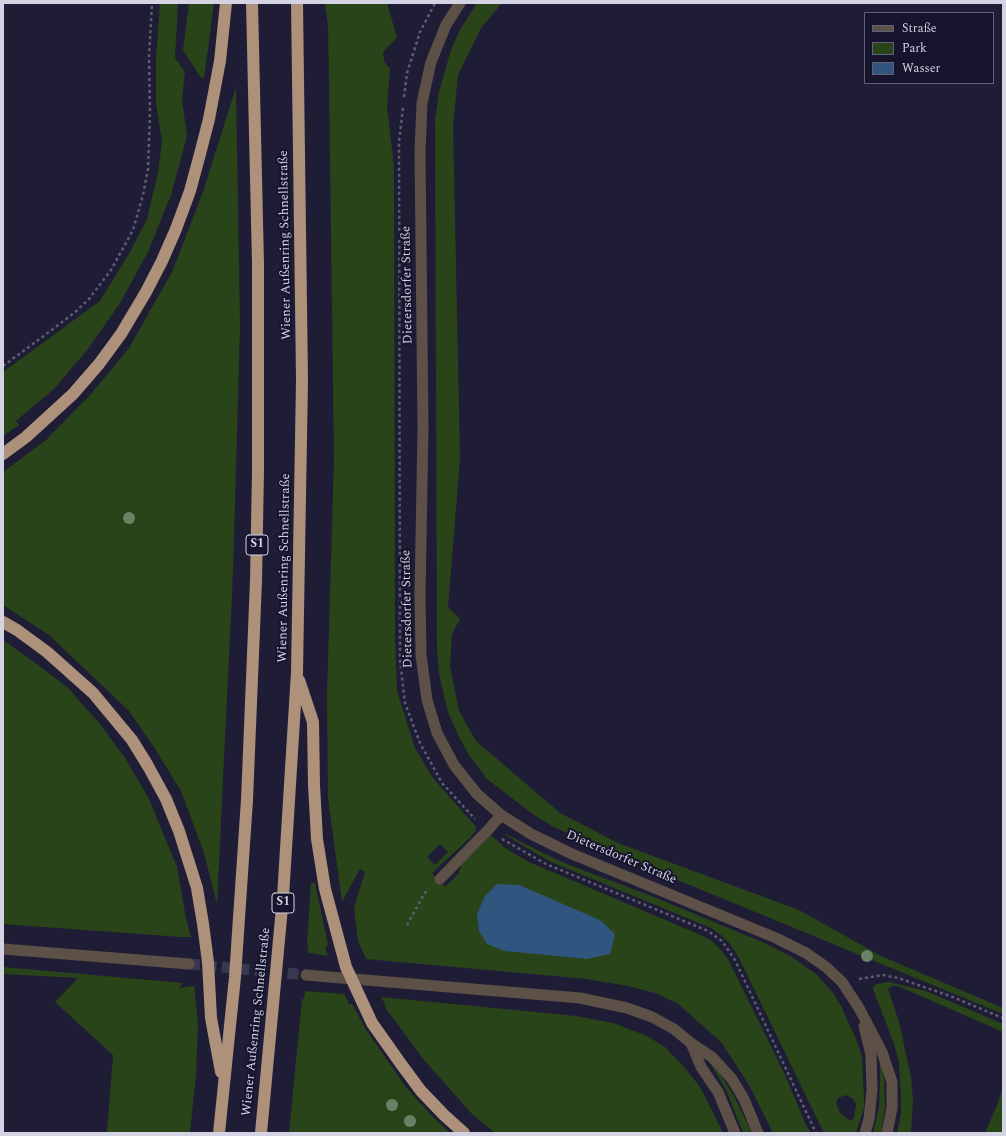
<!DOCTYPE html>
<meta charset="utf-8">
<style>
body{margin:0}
#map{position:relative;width:1006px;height:1136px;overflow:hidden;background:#1f1d36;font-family:Spectral,serif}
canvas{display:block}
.frame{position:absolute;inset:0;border:4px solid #d3d3e4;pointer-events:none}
.legend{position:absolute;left:864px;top:12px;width:130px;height:72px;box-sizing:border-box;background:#16142c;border:1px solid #626076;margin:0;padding:5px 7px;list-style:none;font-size:12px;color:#d3d3e4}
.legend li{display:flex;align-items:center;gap:8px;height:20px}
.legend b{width:20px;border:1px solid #626076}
</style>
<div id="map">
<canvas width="1006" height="1136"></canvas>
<div class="frame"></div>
<ul class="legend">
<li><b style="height:5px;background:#5c5047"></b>Straße</li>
<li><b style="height:11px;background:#2a4419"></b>Park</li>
<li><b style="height:11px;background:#30557f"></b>Wasser</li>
</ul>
</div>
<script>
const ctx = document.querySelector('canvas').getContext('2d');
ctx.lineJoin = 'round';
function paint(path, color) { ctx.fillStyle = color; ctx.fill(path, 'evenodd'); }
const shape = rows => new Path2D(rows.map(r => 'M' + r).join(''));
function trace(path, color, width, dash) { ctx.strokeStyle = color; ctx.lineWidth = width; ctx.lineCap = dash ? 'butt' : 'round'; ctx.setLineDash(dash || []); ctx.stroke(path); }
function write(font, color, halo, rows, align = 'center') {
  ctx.font = font + ' Spectral,serif'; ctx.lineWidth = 4; ctx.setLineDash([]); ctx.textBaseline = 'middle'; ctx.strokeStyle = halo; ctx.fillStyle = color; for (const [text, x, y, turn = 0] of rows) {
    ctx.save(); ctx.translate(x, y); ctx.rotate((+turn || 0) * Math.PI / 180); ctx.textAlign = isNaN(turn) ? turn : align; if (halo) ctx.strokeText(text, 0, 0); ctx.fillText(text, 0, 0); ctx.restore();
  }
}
paint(shape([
 [160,3,178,3,175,58,185,72,182,99,187,136,171,195,148,252,120,303,88,349,54,389,16,421,19,425,3,436,3,372,100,301,130,252,147,219,158,173,162,141,156,103,156,59],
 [189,3,214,3,204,78,201,78,183,50],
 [325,3,387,3,397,38,383,52,384,61,390,69,387,106,394,167,395,633,397,691,415,748,433,778,476,827,476,830,471,837,432,873,445,887,458,874,462,864,491,835,505,848,529,862,703,936,713,942,721,950,729,961,785,1075,806,1125,811,1133,773,1133,749,1085,721,1042,677,1003,655,993,628,986,587,979,366,959,358,941,354,908,365,872,360,869,342,902,328,798,327,696,334,459,329,83,328,25],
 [440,844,448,852,435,865,427,857],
 [477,3,502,3,481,28,458,75,453,124,460,459,448,607,460,619,452,634,450,666,459,711,476,741,560,813,618,843,799,910,881,956,1003,1008,1003,1014,600,848,552,826,534,815,487,779,469,755,458,735,448,712,439,674,437,647,435,120,439,92,451,50,460,30],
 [236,87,240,327,233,572,217,904,204,853,181,791,154,747,129,711,49,635,3,605,3,472,46,440,90,395,129,348,172,272,203,192],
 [3,640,38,665,67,687,100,724,125,758,149,799,177,867,186,919,191,937,181,937,3,924],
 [504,833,543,853,569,865,649,895,762,942,792,957,816,974,833,993,841,1006,856,1039,862,1056,864,1097,864,1108,856,1133,824,1133,739,958,730,944,721,935,711,928,549,861,507,836],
 [846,1095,853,1099,856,1104,854,1118,850,1121,840,1113,836,1103,838,1098],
 [311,883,315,883,328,945,325,947,328,956,308,953,308,946,307,945],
 [3,967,183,983,179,988,194,986,198,1024,196,1075,190,1133,107,1133,113,1055,55,1002,78,978,3,974],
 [889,982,926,991,1003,1024,1003,1032,898,986,892,986,888,989,899,1022,911,1077,913,1100,911,1133,897,1133,901,1113,901,1097,899,1062,894,1044,873,989,874,986,877,984],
 [305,991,344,994,349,1004,352,1004,367,1031,405,1086,431,1115,450,1133,289,1133,302,999,304,999],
 [381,997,576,1016,613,1023,647,1036,665,1047,685,1068,700,1087,723,1133,495,1133,472,1114,424,1060,384,1006,386,1006],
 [709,1061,720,1074,734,1096,752,1133,743,1133,727,1092],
 [880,1063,882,1063,884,1079,885,1106,881,1133,873,1133,879,1108,880,1083],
 [1003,1087,1003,1133,985,1133,997,1105]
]), '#2a4419');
paint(shape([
 [497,884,519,885,600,920,615,934,610,954,587,959,505,951,487,944,479,931,477,914,485,896]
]), '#30557f');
trace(shape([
 [189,964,306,975]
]), '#3a3850', 11, [11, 5.5]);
trace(shape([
 [404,97,407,73,420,32,435,3],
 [403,108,399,142,400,660,405,703,420,743,442,783,475,819],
 [3,366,49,332,74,313,89,299,111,270,133,230,143,195,148,169,150,112,149,57,152,3],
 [502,839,546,864,708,931,722,941,735,960,816,1133],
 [407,925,424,894,429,889],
 [859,979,883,975,898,978,950,996,1003,1018]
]), '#5d5c72', 2.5, [3, 3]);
trace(shape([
 [440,879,489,829,501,815]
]), '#5c5047', 11);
trace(shape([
 [460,3,446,25,431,62,422,103,420,151,423,428,420,596,421,655,427,700,437,733,454,765,477,794,501,815,531,834,572,854,776,938,806,953,826,967,842,982,859,1008,882,1052,892,1082,892,1108,887,1133],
 [3,949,189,964],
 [306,975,580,998,627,1008,652,1017,674,1029,691,1043,712,1057,732,1079,744,1099,758,1133],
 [864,1026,871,1055,872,1090,869,1119,865,1133],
 [691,1043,701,1067,718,1092,735,1133]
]), '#5c5047', 11);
trace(shape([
 [3,454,26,437,73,394,99,364,121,334,146,292,162,261,176,229,190,191,200,154,209,119,220,61,226,3],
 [3,622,17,630,47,652,93,693,132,740,148,766,166,799,179,831,197,888,203,924,208,962,211,1018,221,1072],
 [299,680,313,722,314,785,317,839,325,889,346,967,372,1023,401,1064,421,1091,444,1115,464,1133],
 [219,1133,235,977,247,800,256,581,258,471,258,264,252,3],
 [261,1133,283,897,297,672,302,380,297,3]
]), '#ad917b', 12);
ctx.fillStyle = '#698265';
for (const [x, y] of [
 [129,518],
 [867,956],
 [392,1105],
 [410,1121]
]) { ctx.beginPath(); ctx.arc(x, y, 6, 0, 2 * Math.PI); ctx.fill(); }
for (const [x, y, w] of [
 [257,545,22],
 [283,903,22]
]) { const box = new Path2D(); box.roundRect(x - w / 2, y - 10, w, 20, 3); ctx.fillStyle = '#16142c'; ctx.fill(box); trace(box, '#d3d3e4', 1); }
write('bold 12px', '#d3d3e4', null, [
 ["S1",257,545],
 ["S1",283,903]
]);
write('13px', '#d3d3e4', '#16142c', [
 ["Wiener Außenring Schnellstraße",286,245,-91],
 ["Dietersdorfer Straße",408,285,-91],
 ["Wiener Außenring Schnellstraße",285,568,-89],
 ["Dietersdorfer Straße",408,609,-91],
 ["Dietersdorfer Straße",621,858,23],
 ["Wiener Außenring Schnellstraße",257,1022,-84]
]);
</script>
